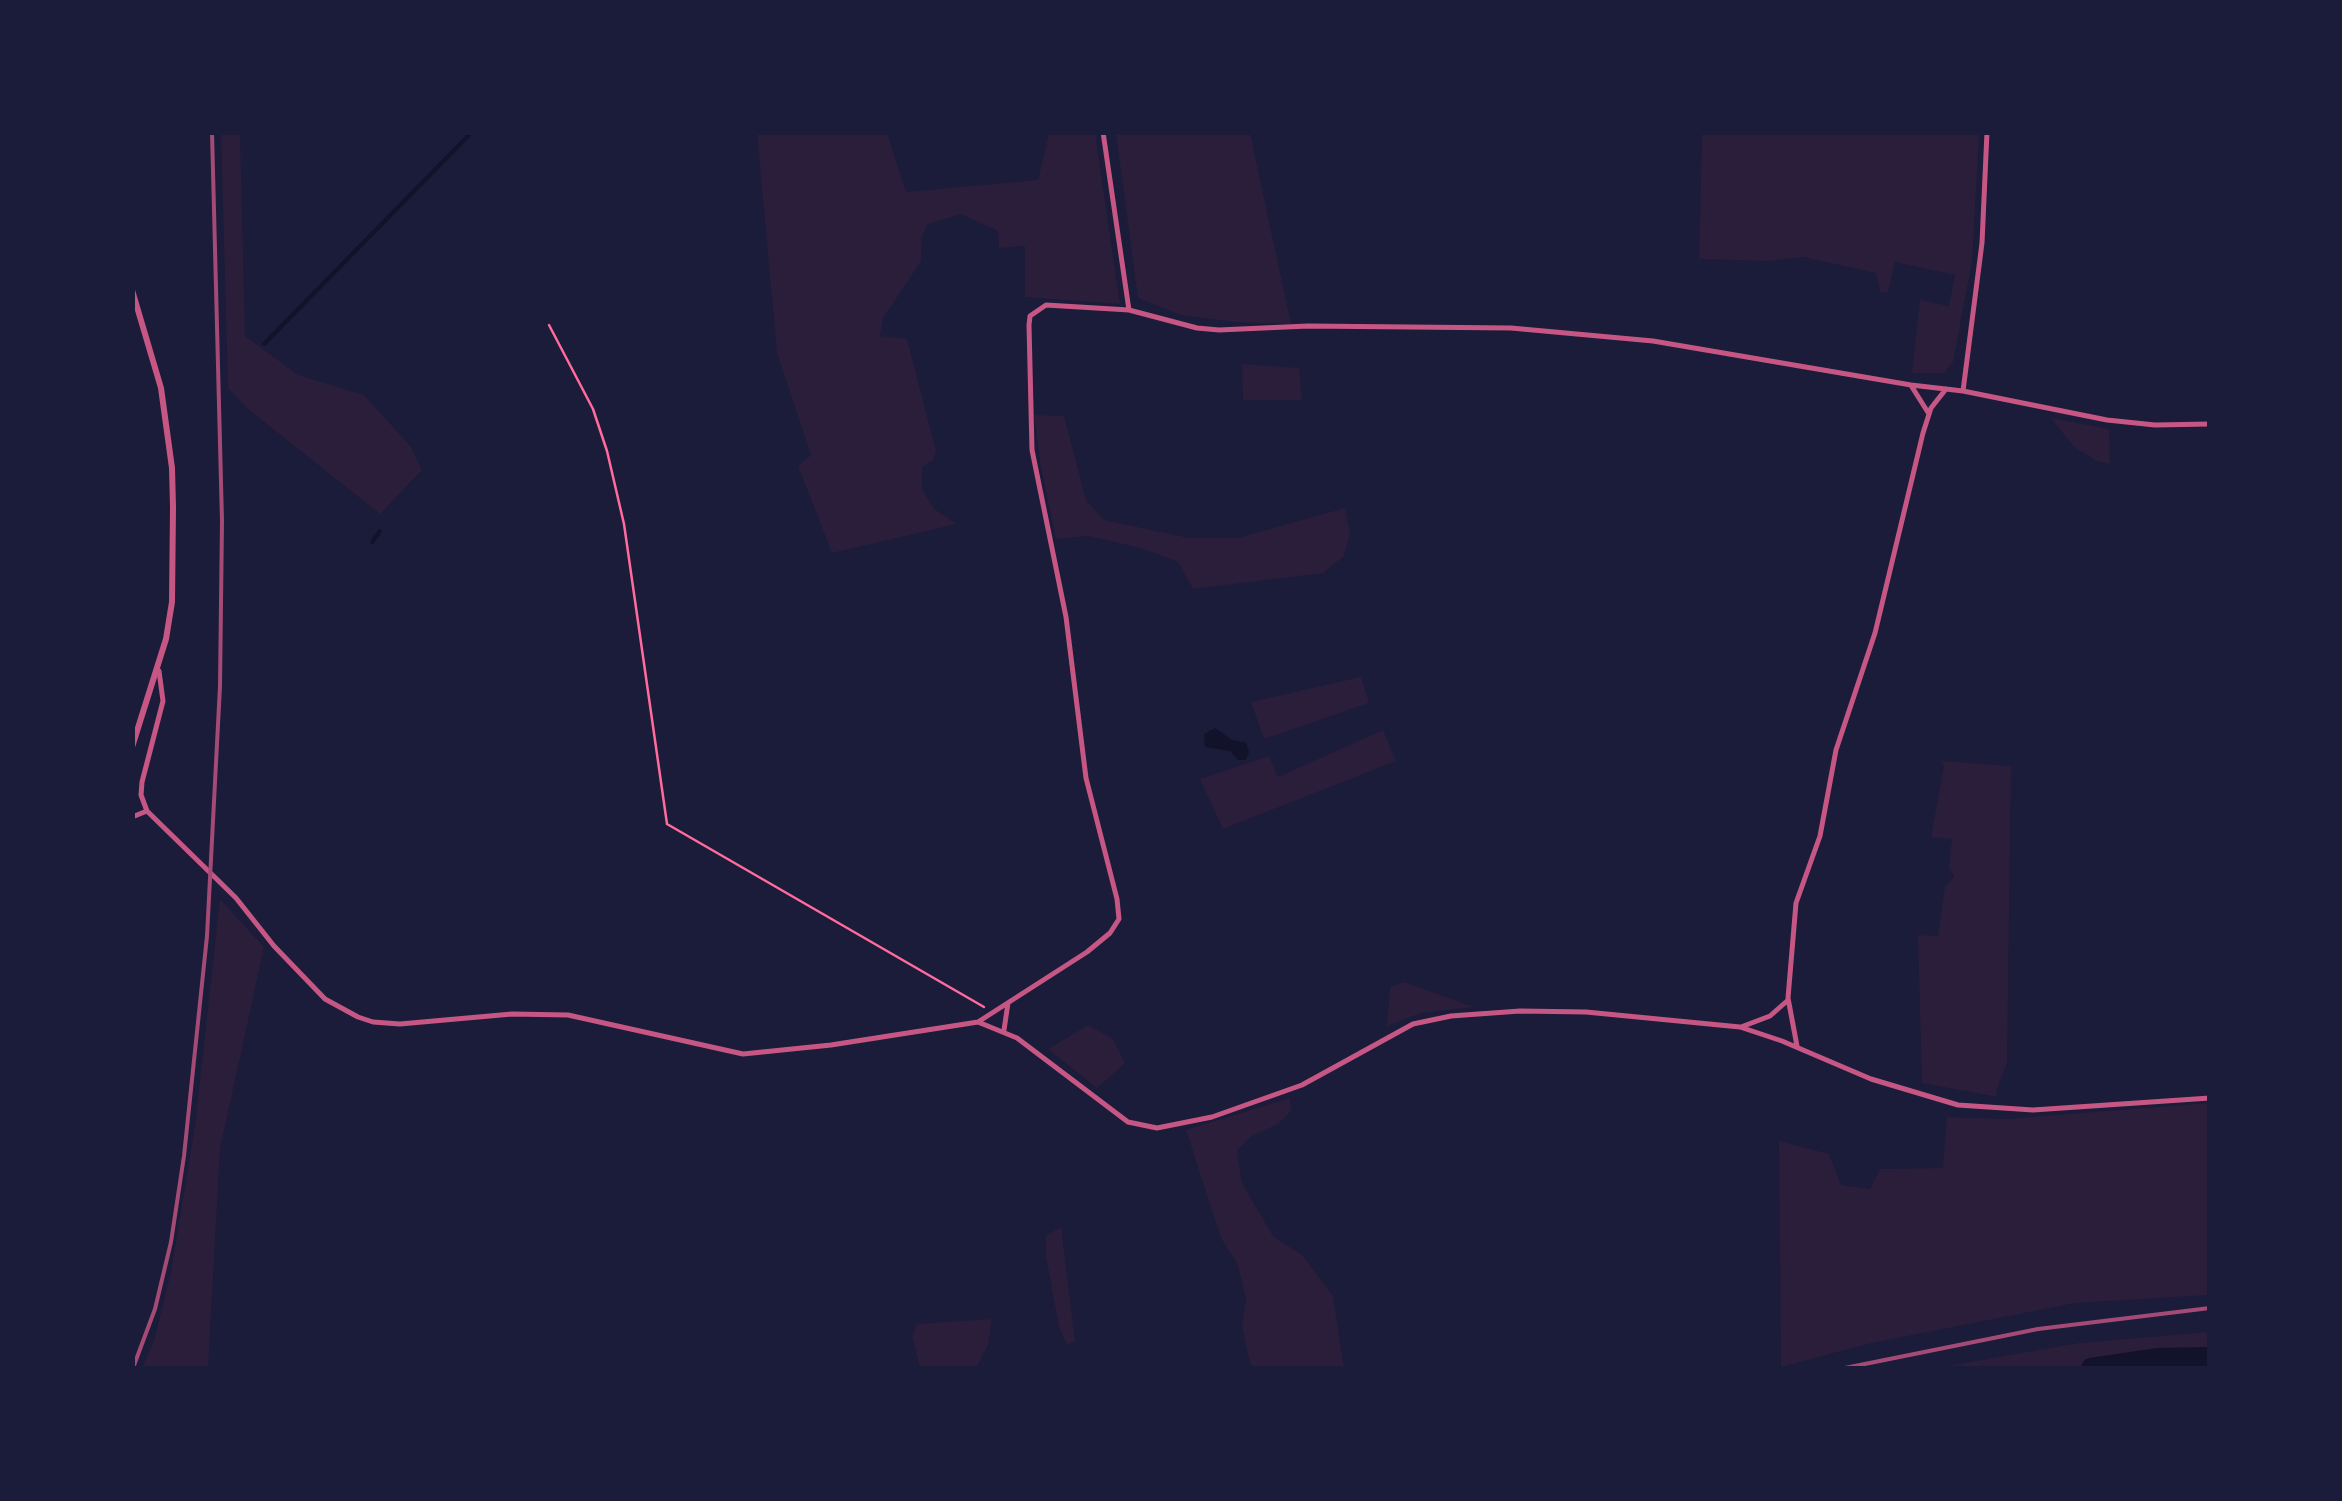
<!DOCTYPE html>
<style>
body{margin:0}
#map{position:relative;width:2342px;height:1501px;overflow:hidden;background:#1b1b3a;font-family:Roboto,sans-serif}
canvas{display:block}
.frame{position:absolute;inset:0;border:135px solid #1b1b3a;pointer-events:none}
</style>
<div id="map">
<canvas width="2342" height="1501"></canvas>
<div class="frame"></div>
</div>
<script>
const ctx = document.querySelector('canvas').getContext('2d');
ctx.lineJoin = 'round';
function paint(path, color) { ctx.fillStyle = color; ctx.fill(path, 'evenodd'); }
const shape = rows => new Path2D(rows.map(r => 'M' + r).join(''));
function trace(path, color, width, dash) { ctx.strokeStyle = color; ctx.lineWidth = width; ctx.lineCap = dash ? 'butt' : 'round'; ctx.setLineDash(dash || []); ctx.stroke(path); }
paint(shape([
 [221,133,240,133,245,336,298,375,364,395,411,447,422,470,380,514,248,409,228,388],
 [757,133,887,133,906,192,1038,180,1049,133,1095,133,1120,304,1025,297,1025,246,999,248,998,231,961,214,928,224,922,236,921,261,883,318,880,336,907,339,936,451,933,460,922,467,922,489,934,509,957,524,832,553,798,466,811,455,777,353],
 [1116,133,1250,133,1291,324,1235,322,1181,315,1138,298],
 [1702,133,1979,133,1972,262,1953,362,1944,373,1912,373,1920,300,1949,306,1955,275,1895,262,1888,293,1880,292,1876,273,1803,257,1769,261,1699,259],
 [1242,364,1299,368,1302,400,1243,400],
 [1034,415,1064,416,1086,500,1104,520,1189,538,1238,538,1345,508,1350,534,1344,556,1323,573,1193,589,1178,562,1141,548,1088,536,1056,539,1041,467],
 [2051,418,2109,429,2110,464,2097,461,2073,446],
 [1361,677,1369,703,1264,739,1251,702],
 [1383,730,1396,761,1223,829,1200,779,1269,756,1278,777],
 [1941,761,2011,766,2007,1063,1996,1091,1998,1097,1922,1083,1918,935,1938,936,1945,887,1954,877,1949,868,1952,839,1931,837,1944,766],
 [220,899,264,947,220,1149,208,1368,142,1368,154,1341,171,1272,195,1126],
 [1404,982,1474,1007,1421,1013,1387,1026,1390,987],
 [1088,1025,1113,1039,1125,1063,1097,1088,1048,1049],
 [1290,1098,1291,1111,1278,1124,1250,1137,1237,1151,1242,1183,1273,1236,1302,1255,1333,1296,1344,1368,1254,1368,1250,1363,1242,1326,1246,1298,1237,1263,1221,1238,1186,1130],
 [2209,1103,2209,1295,2075,1303,1867,1344,1781,1367,1779,1141,1829,1154,1841,1185,1870,1189,1880,1169,1943,1168,1947,1117,2006,1119],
 [1061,1227,1075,1341,1067,1345,1059,1327,1046,1257,1046,1236],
 [992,1319,988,1345,976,1368,920,1368,912,1336,917,1324],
 [2209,1332,2209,1368,1936,1368,2079,1343]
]), '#2a1e3b');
paint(shape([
 [1215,728,1232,740,1246,743,1249,752,1246,760,1238,760,1230,751,1205,747,1204,734]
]), '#12122b');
trace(shape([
 [264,344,472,132],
 [372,542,380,531]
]), '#12122b', 4);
trace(shape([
 [2091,1368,2158,1358,2210,1357]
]), '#12122b', 20);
trace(shape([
 [549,325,593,409,607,451,624,524,667,824,984,1007]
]), '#ff6b9d', 2.5);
trace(shape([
 [1103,132,1129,310],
 [1912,387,1929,414],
 [1963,391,1982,243,1987,132],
 [159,671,163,701,142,782,141,795,147,811,236,898,274,946,325,999,358,1017,373,1022,400,1024,512,1014,568,1015,743,1054,831,1045,978,1022,1017,1038,1128,1122,1157,1128,1212,1117,1302,1085,1413,1024,1451,1016,1520,1011,1586,1012,1740,1027,1782,1041,1871,1079,1958,1105,2033,1110,2210,1098],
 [132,817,147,811],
 [978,1022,1087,952,1110,933,1119,919,1117,899,1086,778,1066,617,1032,450,1029,325,1030,316,1046,305,1129,310,1197,328,1219,330,1308,326,1511,328,1653,341,1911,385,1963,391,2107,420,2155,425,2210,424],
 [1741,1027,1770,1016,1787,1001],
 [1004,1030,1008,1003],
 [1797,1046,1788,998,1796,903,1820,836,1836,750,1875,633,1923,433,1931,408,1946,389]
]), '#c65784', 5);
trace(shape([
 [132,290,161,388,172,468,173,507,172,602,166,639,132,747]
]), '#c65784', 6);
trace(shape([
 [133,1368,155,1309,171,1242,184,1156,207,936,220,686,222,521,212,132],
 [1845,1368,2038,1329,2210,1308]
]), '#a44b75', 4);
</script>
